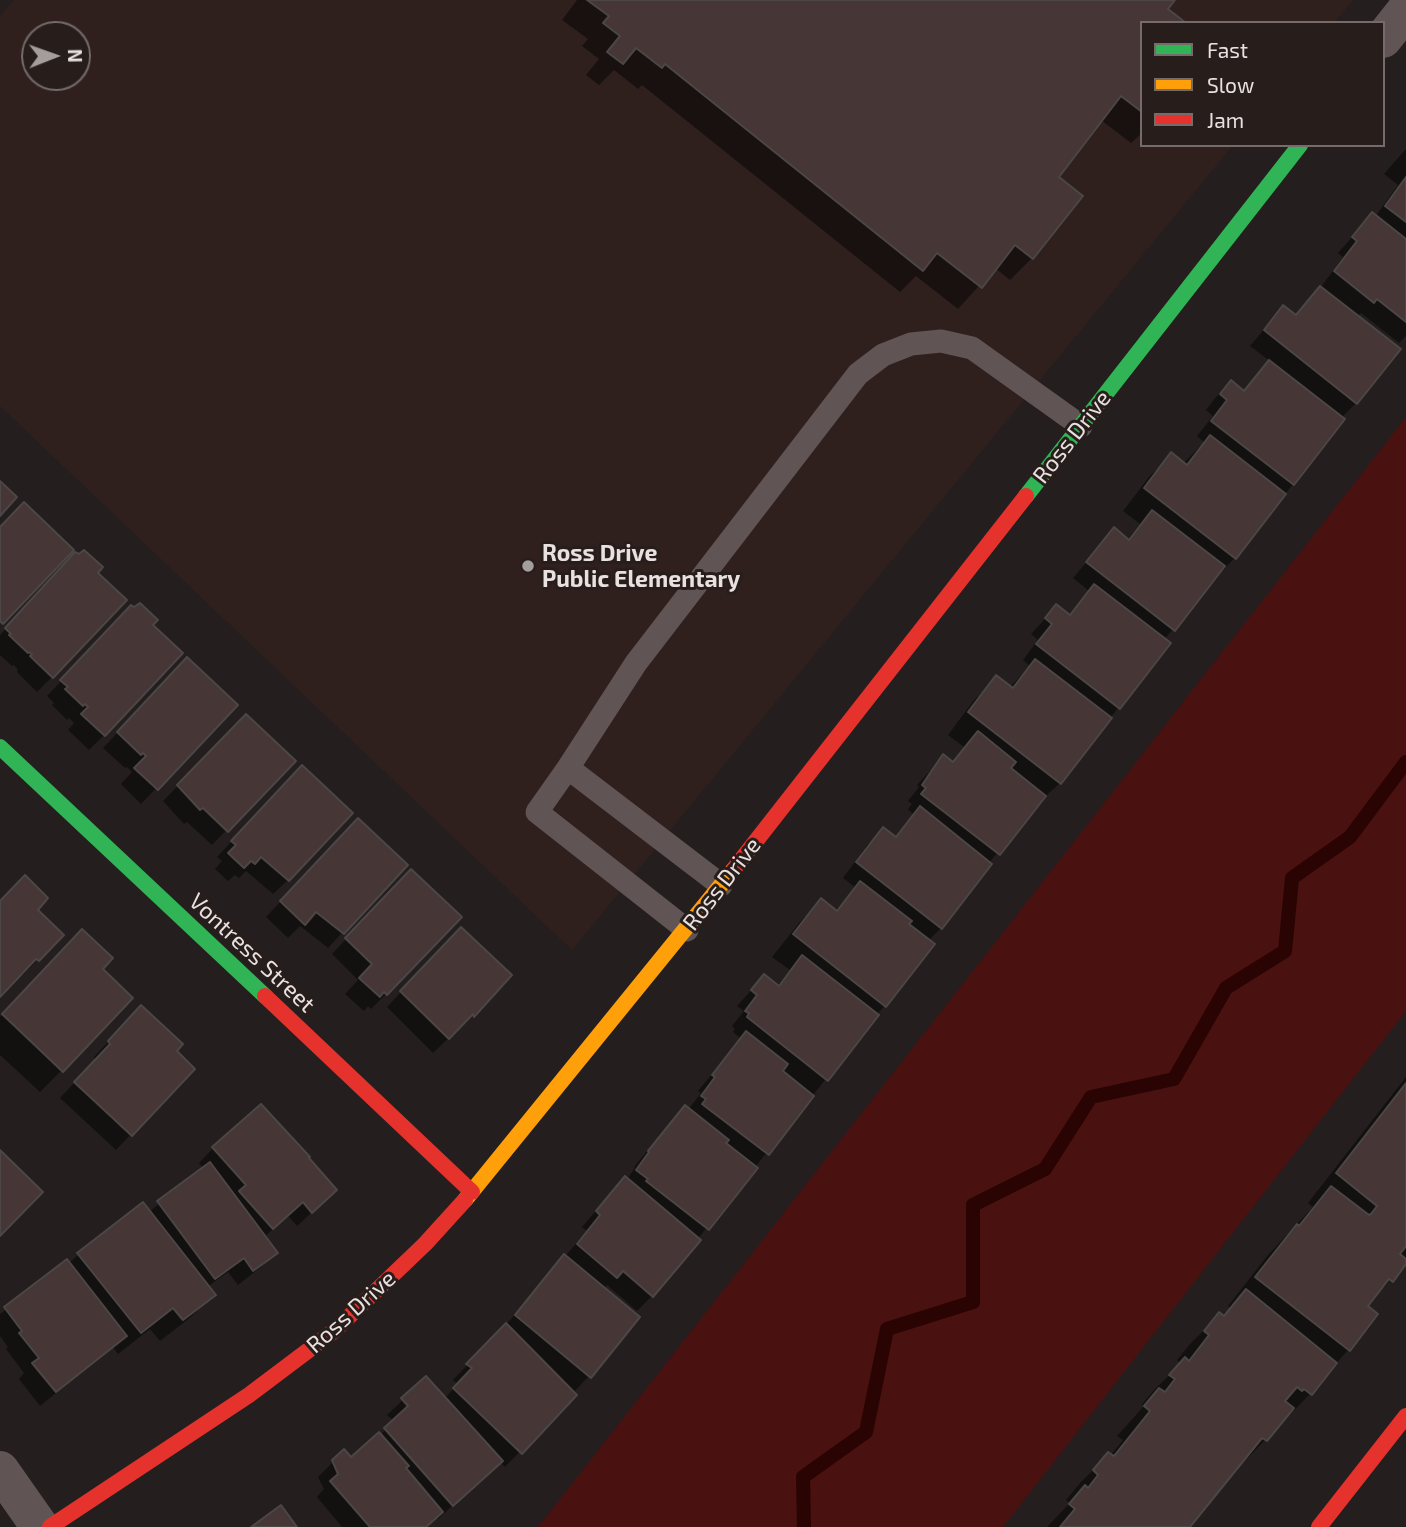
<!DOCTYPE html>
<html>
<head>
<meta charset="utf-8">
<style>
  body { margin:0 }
  #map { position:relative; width:1406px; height:1527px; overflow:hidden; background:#241f1e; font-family:"Exo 2",sans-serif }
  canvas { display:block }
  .legend { position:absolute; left:1140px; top:21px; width:245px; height:126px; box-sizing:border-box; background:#271d1b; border:2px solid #746b6a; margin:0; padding:9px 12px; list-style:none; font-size:21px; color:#e8e1e0 }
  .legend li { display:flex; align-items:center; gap:14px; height:35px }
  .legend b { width:35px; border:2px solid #746b6a }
  .north { position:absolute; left:21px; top:21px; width:70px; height:70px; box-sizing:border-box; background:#271d1b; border:2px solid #746b6a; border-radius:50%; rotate:89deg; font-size:19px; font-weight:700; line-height:28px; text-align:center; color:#e8e1e0 }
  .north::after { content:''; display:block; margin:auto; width:24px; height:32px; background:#a39d9c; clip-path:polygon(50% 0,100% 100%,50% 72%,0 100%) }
</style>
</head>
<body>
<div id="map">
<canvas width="1406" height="1527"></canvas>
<ul class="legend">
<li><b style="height:9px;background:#30b455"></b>Fast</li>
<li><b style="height:9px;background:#ff9f0a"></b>Slow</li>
<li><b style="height:9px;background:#e5322d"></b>Jam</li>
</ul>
<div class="north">N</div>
</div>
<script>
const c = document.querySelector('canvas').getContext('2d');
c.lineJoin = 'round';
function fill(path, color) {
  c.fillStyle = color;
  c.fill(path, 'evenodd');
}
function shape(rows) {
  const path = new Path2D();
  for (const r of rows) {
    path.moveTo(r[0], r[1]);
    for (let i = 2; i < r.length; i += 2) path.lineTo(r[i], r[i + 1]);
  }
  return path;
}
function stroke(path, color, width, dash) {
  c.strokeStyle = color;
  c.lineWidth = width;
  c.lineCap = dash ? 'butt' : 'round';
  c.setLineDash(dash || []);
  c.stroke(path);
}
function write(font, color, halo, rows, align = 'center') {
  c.font = font + ' "Exo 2",sans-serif';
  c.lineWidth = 6;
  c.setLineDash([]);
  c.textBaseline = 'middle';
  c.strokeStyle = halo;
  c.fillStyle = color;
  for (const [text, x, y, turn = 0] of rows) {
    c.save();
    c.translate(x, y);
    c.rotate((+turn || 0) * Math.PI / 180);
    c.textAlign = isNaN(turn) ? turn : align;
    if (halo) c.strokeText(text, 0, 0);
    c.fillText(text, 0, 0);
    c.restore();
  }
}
const built = shape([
  [14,0,1353,0,1334,23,1142,23,1142,145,1233,145,572,950,0,406,0,16],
  [35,35,77,35,77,77,35,77]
]);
const green = shape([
  [1406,417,1406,1011,1003,1527,538,1527]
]);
const shadow = shape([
  [577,0,1173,0,1142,23,1142,133,1131,143,1101,120,1056,178,1032,258,1010,280,995,268,958,309,916,276,900,292,642,85,638,89,614,70,599,85,586,75,599,59,582,46,588,39,562,20],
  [1406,149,1406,336,1399,343,1361,313,1357,317,1356,403,1341,418,1293,484,1235,558,1212,580,1164,640,1118,708,1060,783,1037,804,989,863,941,928,928,941,885,1005,652,1296,637,1311,607,1285,604,1289,589,1376,573,1393,575,1395,505,1467,500,1462,438,1519,436,1517,426,1527,342,1527,317,1497,324,1489,318,1477,333,1462,350,1459,380,1435,394,1421,387,1415,426,1378,444,1399,458,1384,453,1380,505,1326,587,1231,582,1227,610,1194,625,1179,626,1180,635,1168,634,1167,670,1123,685,1108,688,1110,701,1093,698,1091,741,1039,733,1032,735,1029,732,1026,744,1011,737,1006,764,976,777,986,790,970,772,957,799,923,821,900,835,911,856,888,843,878,868,844,883,830,894,838,914,815,908,809,912,804,908,801,919,787,917,785,943,757,951,763,964,747,948,735,974,700,997,678,1010,687,1030,666,1023,660,1038,640,1031,634,1056,607,1068,616,1089,591,1073,578,1114,530,1127,540,1140,524,1123,511,1149,477,1171,455,1183,464,1204,442,1197,436,1213,416,1206,410,1216,397,1231,382,1242,392,1270,361,1250,346,1283,307,1295,316,1321,287,1343,257,1338,253,1372,214,1375,217,1398,185,1384,174],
  [79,556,52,677,37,692,17,672,18,670,14,665,12,666,0,655,0,635,61,569],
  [117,622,151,625,104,735,89,750,68,730,74,723,69,718,67,720,52,705,54,703,47,696],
  [173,674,236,705,141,804,121,784,132,772,127,767,125,768,103,748],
  [247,716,293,761,212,845,187,822,184,824,163,801],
  [287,782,288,880,273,894,246,871,239,878,235,875,228,881,215,869,222,861,217,857],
  [343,836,405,865,328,948,300,926,288,938,266,917],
  [396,886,386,994,371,1009,368,1006,364,1011,345,994,358,980,332,954],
  [0,903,35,910,61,935,23,975,21,973,0,994],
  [446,944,509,975,473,1015,433,1053,387,1007],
  [60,954,100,969,62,1070,40,1092,0,1055,0,1017],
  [127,1022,175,1052,193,1069,116,1150,60,1098,96,1060,94,1057],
  [1406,1077,1406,1258,1391,1280,1366,1306,1375,1315,1348,1350,1310,1394,1237,1469,1188,1527,1047,1527,1070,1503,1066,1500,1080,1483,1109,1454,1110,1456,1123,1440,1117,1436,1144,1406,1142,1404,1156,1388,1181,1364,1177,1360,1191,1343,1219,1315,1221,1317,1230,1308,1228,1306,1268,1255,1313,1207,1308,1203],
  [213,1148,320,1205,297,1226,288,1216,264,1237,276,1252,261,1267,238,1285,228,1272,207,1287,213,1295,191,1317,160,1341,150,1329,118,1354,113,1347,40,1406,19,1379,24,1373,6,1349,8,1347,0,1336,0,1314,68,1264,79,1254,149,1212,203,1168,199,1163]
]);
const stream = shape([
  [804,1527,803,1477,866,1432,887,1329,973,1302,973,1205,1045,1169,1091,1097,1174,1079,1226,988,1285,951,1292,878,1350,837,1406,762]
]);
const building = shape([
  [587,0,1175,0,1168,9,1186,23,1142,23,1142,112,1121,96,1059,177,1083,196,1033,259,1015,245,982,288,937,253,923,271,665,64,662,68,636,48,623,64,607,52,620,36,603,23,609,16,587,0],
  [1406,177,1406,222,1385,206,1406,177],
  [1372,212,1406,239,1406,322,1377,299,1374,303,1334,271,1357,241,1352,237,1372,212],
  [1320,286,1401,349,1357,404,1264,330,1283,305,1296,315,1320,286],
  [1269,360,1345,419,1294,485,1211,421,1227,400,1220,394,1231,380,1244,391,1269,360],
  [1210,435,1286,494,1236,559,1144,488,1171,452,1187,465,1210,435],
  [0,481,17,497,0,516,0,481],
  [24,502,74,550,3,624,0,621,0,527,24,502],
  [1152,510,1225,566,1175,631,1086,562,1114,527,1129,540,1152,510],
  [84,550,103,567,98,573,127,600,53,678,30,656,32,654,29,652,28,653,9,635,11,634,5,628,75,552,79,554,84,550],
  [1094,584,1171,643,1120,709,1036,644,1052,624,1045,618,1056,604,1070,615,1094,584],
  [140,603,158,620,153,625,183,653,105,736,81,714,88,707,85,704,83,706,65,689,68,687,60,680,131,605,134,607,140,603],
  [187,657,238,705,158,790,134,768,146,756,143,753,141,755,117,732,187,657],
  [1035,659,1112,718,1061,784,968,712,996,675,1013,688,1035,659],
  [246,714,296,761,228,832,203,808,200,810,177,785,246,714],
  [978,731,1016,762,1011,768,1046,796,1000,855,921,794,926,788,922,785,943,754,953,762,978,731],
  [302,765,353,813,289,881,261,857,255,864,251,861,244,868,228,853,236,845,231,841,302,765],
  [920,806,992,864,942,929,856,862,883,827,896,837,920,806],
  [358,818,408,865,344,934,316,912,305,925,280,901,358,818],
  [411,869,462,917,387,995,384,992,380,997,359,978,372,964,345,938,411,869],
  [25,875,48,898,38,910,64,935,39,961,36,959,0,997,0,901,25,875],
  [860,881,912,921,909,924,935,944,886,1007,793,934,821,898,837,911,860,881],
  [461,927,512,975,474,1017,473,1014,449,1039,400,991,461,927],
  [82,929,113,958,103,969,133,998,63,1072,2,1014,82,929],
  [802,955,879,1015,828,1081,747,1017,749,1013,745,1011,757,995,751,990,764,974,779,986,802,955],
  [141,1005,183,1044,177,1051,195,1069,132,1136,74,1082,110,1044,108,1041,141,1005],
  [746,1031,788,1064,783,1071,814,1096,769,1155,702,1104,706,1099,701,1096,715,1077,712,1075,746,1031],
  [1406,1083,1406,1246,1400,1254,1406,1259,1406,1264,1393,1282,1389,1279,1368,1306,1378,1314,1350,1351,1255,1277,1297,1224,1299,1226,1331,1186,1369,1215,1371,1214,1377,1206,1336,1173,1406,1083],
  [261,1104,310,1157,309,1158,337,1190,312,1213,303,1202,273,1229,239,1191,246,1185,212,1147,261,1104],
  [685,1105,729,1140,726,1143,758,1168,709,1230,646,1181,648,1179,636,1170,649,1152,648,1151,685,1105],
  [0,1150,43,1192,0,1236,0,1150],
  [210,1162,278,1253,253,1271,244,1258,215,1279,157,1201,210,1162],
  [625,1176,701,1240,653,1297,623,1271,617,1278,577,1244,600,1215,596,1211,625,1176],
  [143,1202,216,1295,183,1320,173,1308,141,1333,77,1253,143,1202],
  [564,1254,640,1317,591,1378,515,1315,564,1254],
  [67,1259,127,1336,56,1392,32,1363,39,1358,19,1333,22,1331,4,1307,67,1259],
  [1246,1289,1337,1363,1312,1395,1304,1389,1302,1391,1297,1387,1285,1401,1294,1408,1267,1441,1262,1438,1190,1527,1060,1527,1075,1509,1069,1504,1085,1485,1088,1488,1098,1475,1093,1470,1108,1452,1114,1456,1150,1411,1144,1406,1159,1388,1165,1392,1175,1379,1169,1375,1185,1357,1189,1361,1209,1335,1204,1331,1219,1312,1224,1316,1246,1289],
  [506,1323,577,1395,522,1454,453,1388,472,1368,466,1364,506,1323],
  [426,1376,503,1461,453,1506,384,1428,408,1406,401,1398,426,1376],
  [379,1432,409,1466,406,1468,443,1512,426,1527,370,1527,330,1481,338,1474,332,1460,344,1449,351,1457,379,1432],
  [281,1505,297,1527,251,1527,281,1505]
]);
const lane = shape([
  [568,768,721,885],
  [687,930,537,812,568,768,636,663,858,374,883,355,911,344,941,341,972,348,1081,426]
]);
const street = shape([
  [1383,39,1406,10],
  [0,1470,40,1527]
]);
const fast = shape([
  [1026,496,1300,145],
  [0,747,265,996]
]);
const slow = shape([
  [465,1200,734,869]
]);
const jam = shape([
  [734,869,1026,496],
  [265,996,472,1192],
  [50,1527,249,1395,334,1331,425,1244,465,1200],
  [1319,1527,1406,1416]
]);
const markers = [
  [528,566,7,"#a39d9c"]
];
const streetNames = [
  ["Ross Drive",1072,437,-52],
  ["Ross Drive",722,884,-52],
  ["Vontress Street",252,953,43],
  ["Ross Drive",351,1312,-42]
];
const poiNames = [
  ["Ross Drive",542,553],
  ["Public Elementary",542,579]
];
fill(built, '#2f201e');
fill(green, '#491110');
fill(shadow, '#0007');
stroke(stream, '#2a0303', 14);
fill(building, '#463635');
stroke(building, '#4b4746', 2);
stroke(lane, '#605554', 23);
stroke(street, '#605554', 38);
stroke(fast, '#30b455', 16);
stroke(slow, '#ff9f0a', 16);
stroke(jam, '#e5322d', 16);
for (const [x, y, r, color] of markers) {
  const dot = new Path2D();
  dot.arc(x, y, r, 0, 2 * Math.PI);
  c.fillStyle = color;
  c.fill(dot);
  stroke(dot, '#271d1b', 2.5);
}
write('23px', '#e8e1e0', '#271d1b', streetNames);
write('bold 23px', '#e8e1e0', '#271d1b', poiNames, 'left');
</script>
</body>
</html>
